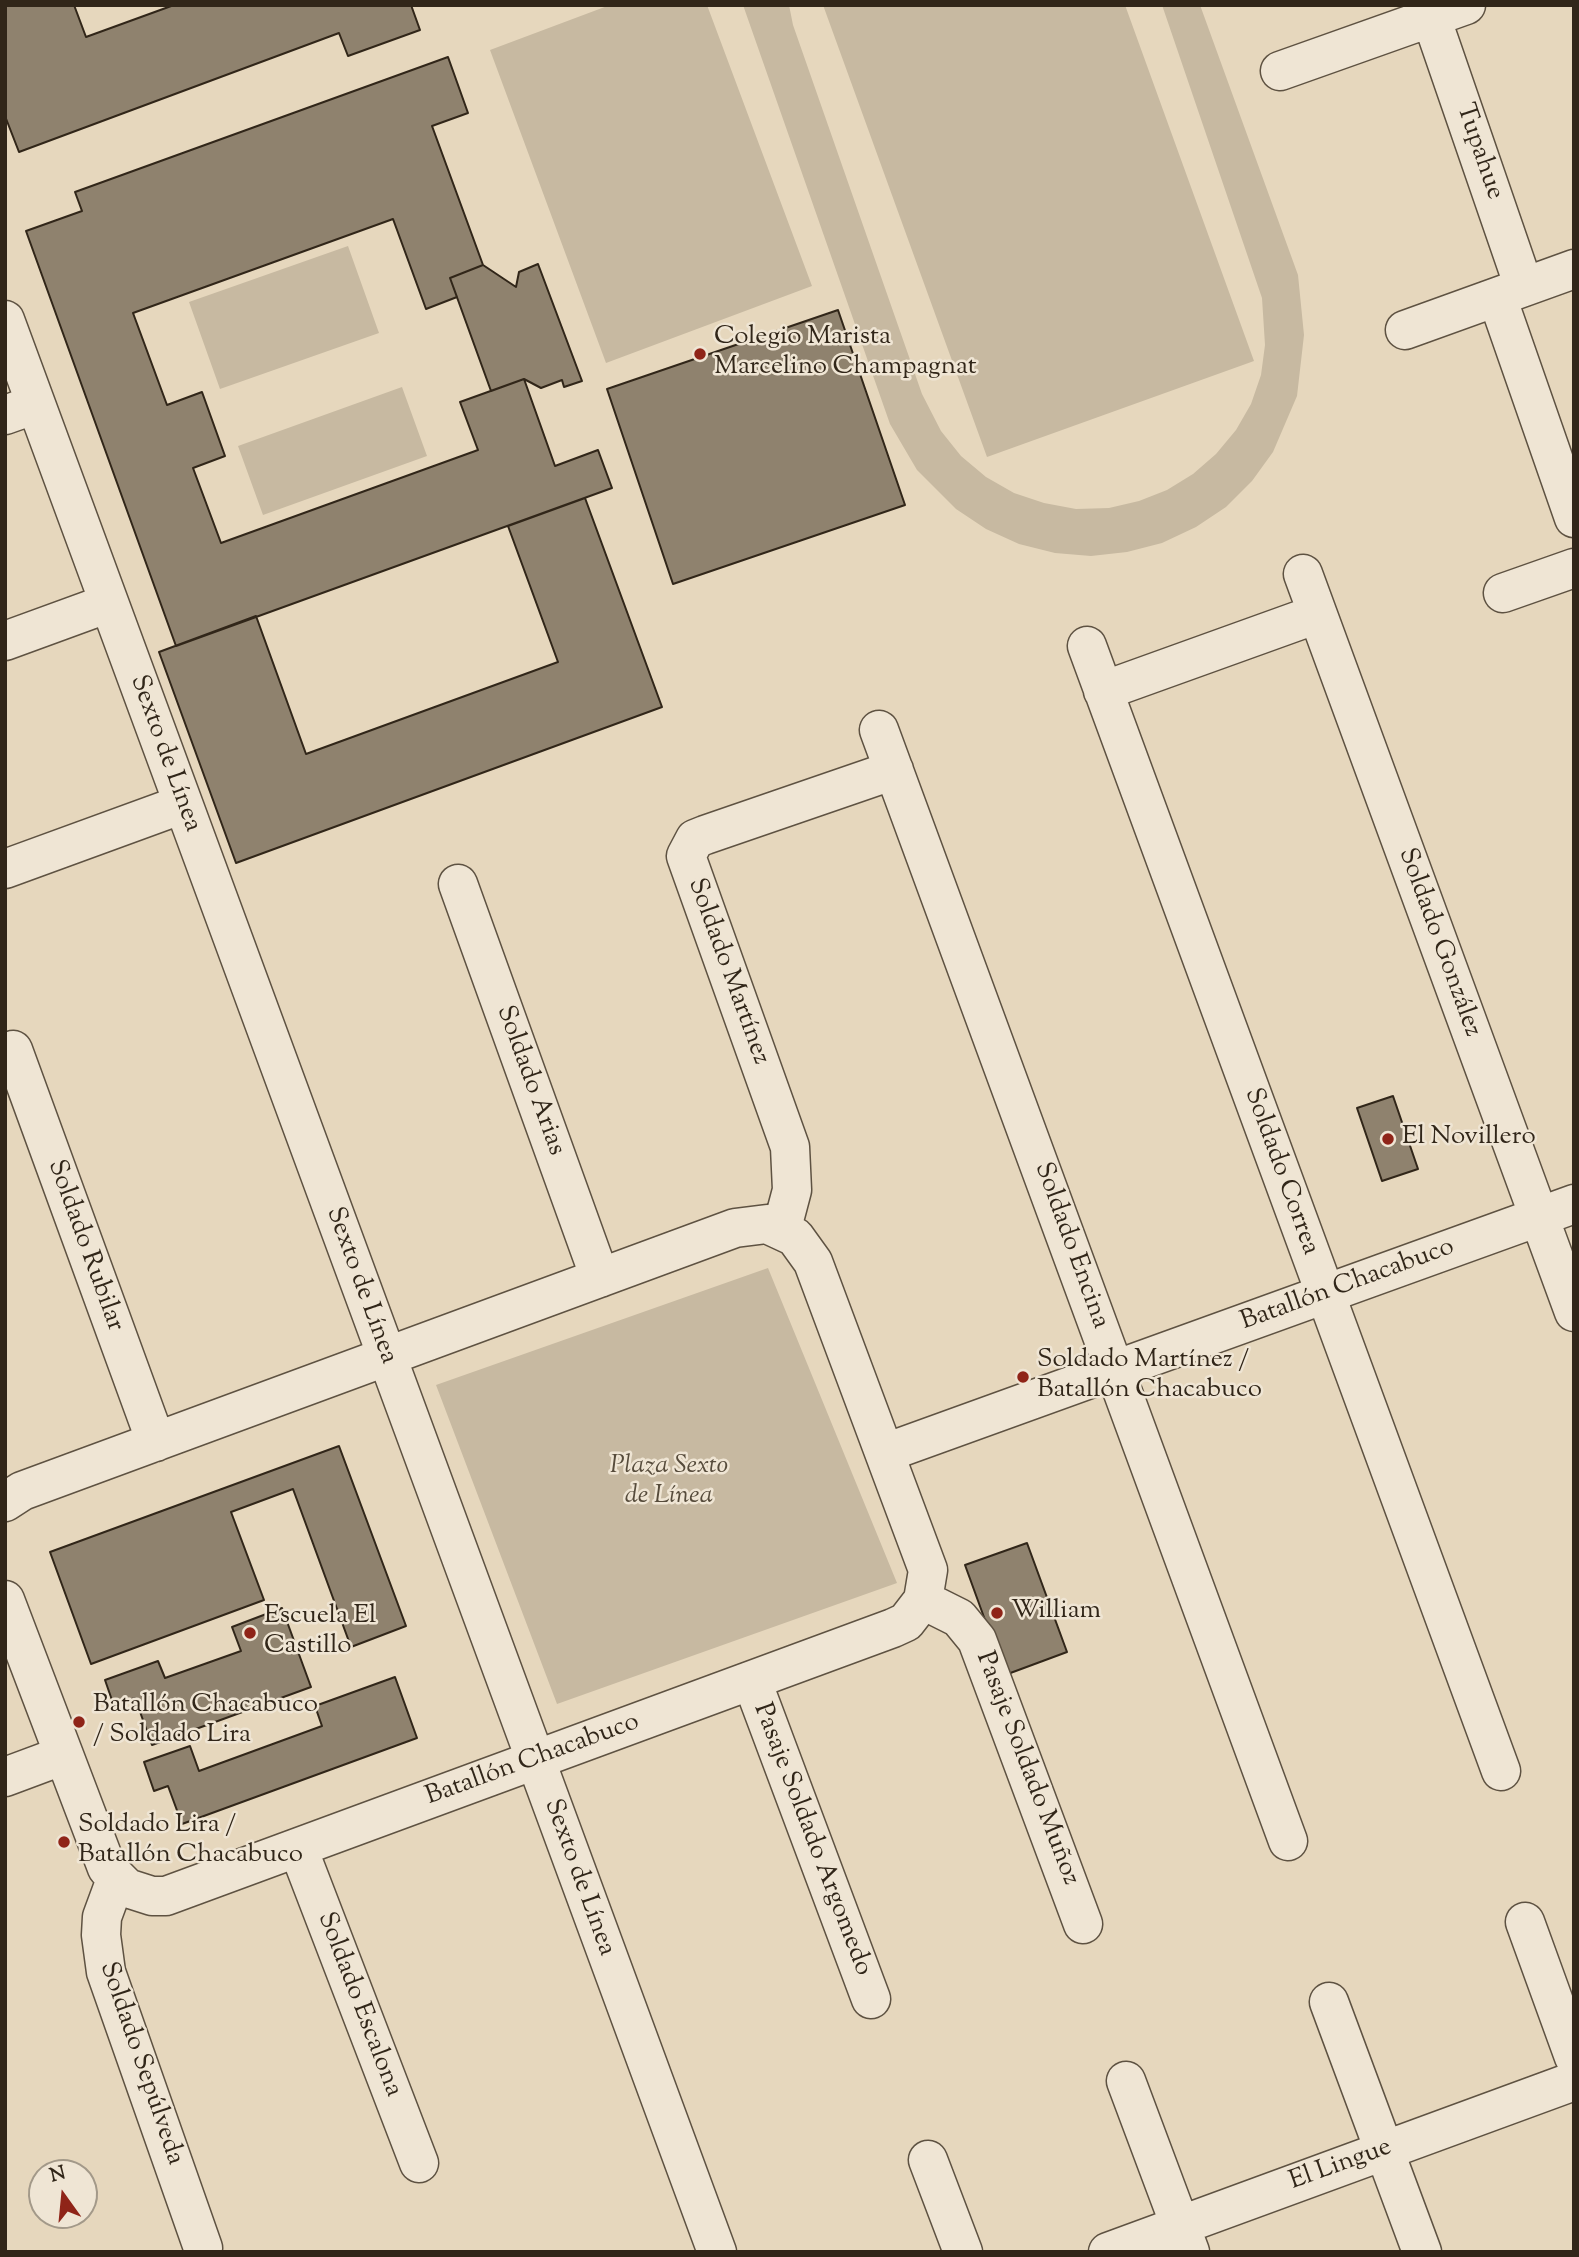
<!DOCTYPE html>
<html>
<head>
<meta charset="utf-8">
<style>
  body { margin:0 }
  #map { position:relative; width:1579px; height:2257px; overflow:hidden; background:#e6d7bd; font-family:"Sorts Mill Goudy",serif }
  canvas { display:block }
  .frame { position:absolute; inset:0; border:7px solid #312619; pointer-events:none }
  .north { position:absolute; left:28px; top:2159px; width:70px; height:70px; box-sizing:border-box; background:#efe5d4; border:2px solid #a39989; border-radius:50%; rotate:345deg; font-size:19px; font-weight:700; line-height:28px; text-align:center; color:#312619 }
  .north::after { content:''; display:block; margin:auto; width:24px; height:32px; background:#8f2418; clip-path:polygon(50% 0,100% 100%,50% 72%,0 100%) }
</style>
</head>
<body>
<div id="map">
<canvas width="1579" height="2257"></canvas>
<div class="frame"></div>
<div class="north">N</div>
</div>
<script>
const c = document.querySelector('canvas').getContext('2d');
c.lineJoin = 'round';
function fill(path, color) {
  c.fillStyle = color;
  c.fill(path, 'evenodd');
}
function shape(rows) {
  const path = new Path2D();
  for (const r of rows) {
    path.moveTo(r[0], r[1]);
    for (let i = 2; i < r.length; i += 2) path.lineTo(r[i], r[i + 1]);
  }
  return path;
}
function stroke(path, color, width, dash) {
  c.strokeStyle = color;
  c.lineWidth = width;
  c.lineCap = dash ? 'butt' : 'round';
  c.setLineDash(dash || []);
  c.stroke(path);
}
function write(font, color, halo, rows, align = 'center') {
  c.font = font + ' "Sorts Mill Goudy",serif';
  c.lineWidth = 5;
  c.setLineDash([]);
  c.textBaseline = 'middle';
  c.strokeStyle = halo;
  c.fillStyle = color;
  for (const [text, x, y, turn = 0] of rows) {
    c.save();
    c.translate(x, y);
    c.rotate((+turn || 0) * Math.PI / 180);
    c.textAlign = isNaN(turn) ? turn : align;
    if (halo) c.strokeText(text, 0, 0);
    c.fillText(text, 0, 0);
    c.restore();
  }
}
const green = shape([
  [610,5,707,5,812,286,606,363,490,50],
  [743,5,789,5,793,25,922,394,941,431,961,456,986,477,1014,493,1044,503,1076,509,1109,508,1139,501,1167,490,1193,474,1216,454,1236,430,1251,404,1261,375,1265,345,1262,298,1162,5,1200,5,1298,275,1304,335,1297,396,1273,452,1252,481,1226,507,1196,527,1162,543,1127,552,1091,556,1055,553,1019,544,986,529,956,509,917,470,890,424],
  [823,5,1125,5,1254,361,987,457],
  [348,246,379,333,220,389,189,302],
  [402,387,427,456,263,515,238,446],
  [768,1268,897,1583,557,1704,436,1385]
]);
const building = shape([
  [5,5,74,5,86,37,174,5,411,5,420,30,348,56,339,33,19,152,5,116,5,5],
  [448,57,468,113,432,126,483,265,450,278,457,297,426,309,393,219,133,313,167,405,202,392,225,456,193,468,221,543,478,450,460,402,524,379,555,466,598,450,612,488,176,646,26,231,82,211,75,192,448,57],
  [538,264,582,381,564,387,562,380,541,388,524,379,491,391,450,278,483,265,516,287,519,272,538,264],
  [838,310,905,505,673,584,607,389,838,310],
  [585,498,662,707,236,863,159,652,256,616,306,754,558,662,508,526,585,498],
  [1393,1096,1418,1169,1382,1181,1357,1108,1393,1096],
  [339,1446,406,1626,351,1647,293,1489,231,1512,264,1600,91,1664,50,1552,339,1446],
  [1027,1543,1067,1652,1005,1675,965,1565,1027,1543],
  [282,1608,311,1687,152,1745,135,1698,114,1706,105,1680,158,1661,165,1678,241,1651,232,1627,282,1608],
  [395,1677,417,1738,182,1824,168,1786,154,1791,144,1762,190,1746,199,1771,322,1726,315,1706,395,1677]
]);
const minor = shape([
  [1431,17,1524,287],
  [1280,71,1466,5],
  [1497,297,1574,518],
  [5,320,717,2252],
  [1405,330,1574,269],
  [5,415,36,404],
  [1303,574,1574,1312],
  [1503,593,1574,568],
  [5,641,109,603],
  [1087,646,1501,1771],
  [1103,691,1317,614],
  [879,730,1288,1841],
  [5,869,183,804],
  [458,884,600,1278],
  [13,1050,156,1442],
  [782,1228,792,1190,790,1147,686,856,695,839,705,835,894,770],
  [885,1453,1574,1204],
  [5,1502,22,1491,735,1228,767,1224,795,1237,813,1262,928,1570,923,1600,906,1622,893,1628,166,1896,152,1896,127,1888,107,1868,5,1600],
  [923,1600,959,1618,977,1640,1083,1924],
  [752,1681,871,1999],
  [5,1777,64,1755],
  [298,1848,419,2163],
  [116,1879,102,1917,101,1935,106,1972,203,2248],
  [1525,1922,1574,2057],
  [1329,2002,1422,2252],
  [1126,2081,1190,2252],
  [928,2160,963,2252],
  [1108,2252,1574,2081]
]);
const markers = [
  [700,354,7,"#8f2418"],
  [1388,1139,7,"#8f2418"],
  [1023,1377,7,"#8f2418"],
  [997,1613,7,"#8f2418"],
  [250,1633,7,"#8f2418"],
  [79,1722,7,"#8f2418"],
  [64,1842,7,"#8f2418"]
];
const streetNames = [
  ["Tupahue",1478,152,71],
  ["Sexto de Línea",164,754,70],
  ["Soldado González",1438,943,70],
  ["Soldado Martínez",727,972,70],
  ["Soldado Arias",529,1081,70],
  ["Soldado Correa",1280,1172,70],
  ["Soldado Rubilar",84,1246,70],
  ["Soldado Encina",1070,1246,70],
  ["Sexto de Línea",360,1286,70],
  ["Batallón Chacabuco",1348,1286,-20],
  ["Batallón Chacabuco",533,1761,-20],
  ["Pasaje Soldado Muñoz",1026,1769,69],
  ["Pasaje Soldado Argomedo",811,1840,69],
  ["Sexto de Línea",578,1878,70],
  ["Soldado Escalona",358,2005,69],
  ["Soldado Sepúlveda",140,2064,71],
  ["El Lingue",1341,2166,-20]
];
const poiNames = [
  ["Colegio Marista",714,339],
  ["Marcelino Champagnat",714,369],
  ["El Novillero",1402,1139],
  ["Soldado Martínez /",1037,1362],
  ["Batallón Chacabuco",1037,1392],
  ["William",1011,1613],
  ["Escuela El",264,1618],
  ["Castillo",264,1648],
  ["Batallón Chacabuco",93,1707],
  ["/ Soldado Lira",93,1737],
  ["Soldado Lira /",78,1827],
  ["Batallón Chacabuco",78,1857]
];
const parkNames = [
  ["Plaza Sexto",669,1468],
  ["de Línea",669,1498]
];
fill(green, '#c7b9a1');
fill(building, '#8f826e');
stroke(building, '#312619', 2);
stroke(minor, '#5e5242', 41);
stroke(minor, '#efe5d4', 38);
for (const [x, y, r, color] of markers) {
  const dot = new Path2D();
  dot.arc(x, y, r, 0, 2 * Math.PI);
  c.fillStyle = color;
  c.fill(dot);
  stroke(dot, '#efe5d4', 2.5);
}
write('26px', '#312619', '#efe5d4', streetNames);
write('26px', '#312619', '#efe5d4', poiNames, 'left');
write('italic 26px', '#564b3b', '#efe5d4', parkNames);
</script>
</body>
</html>
